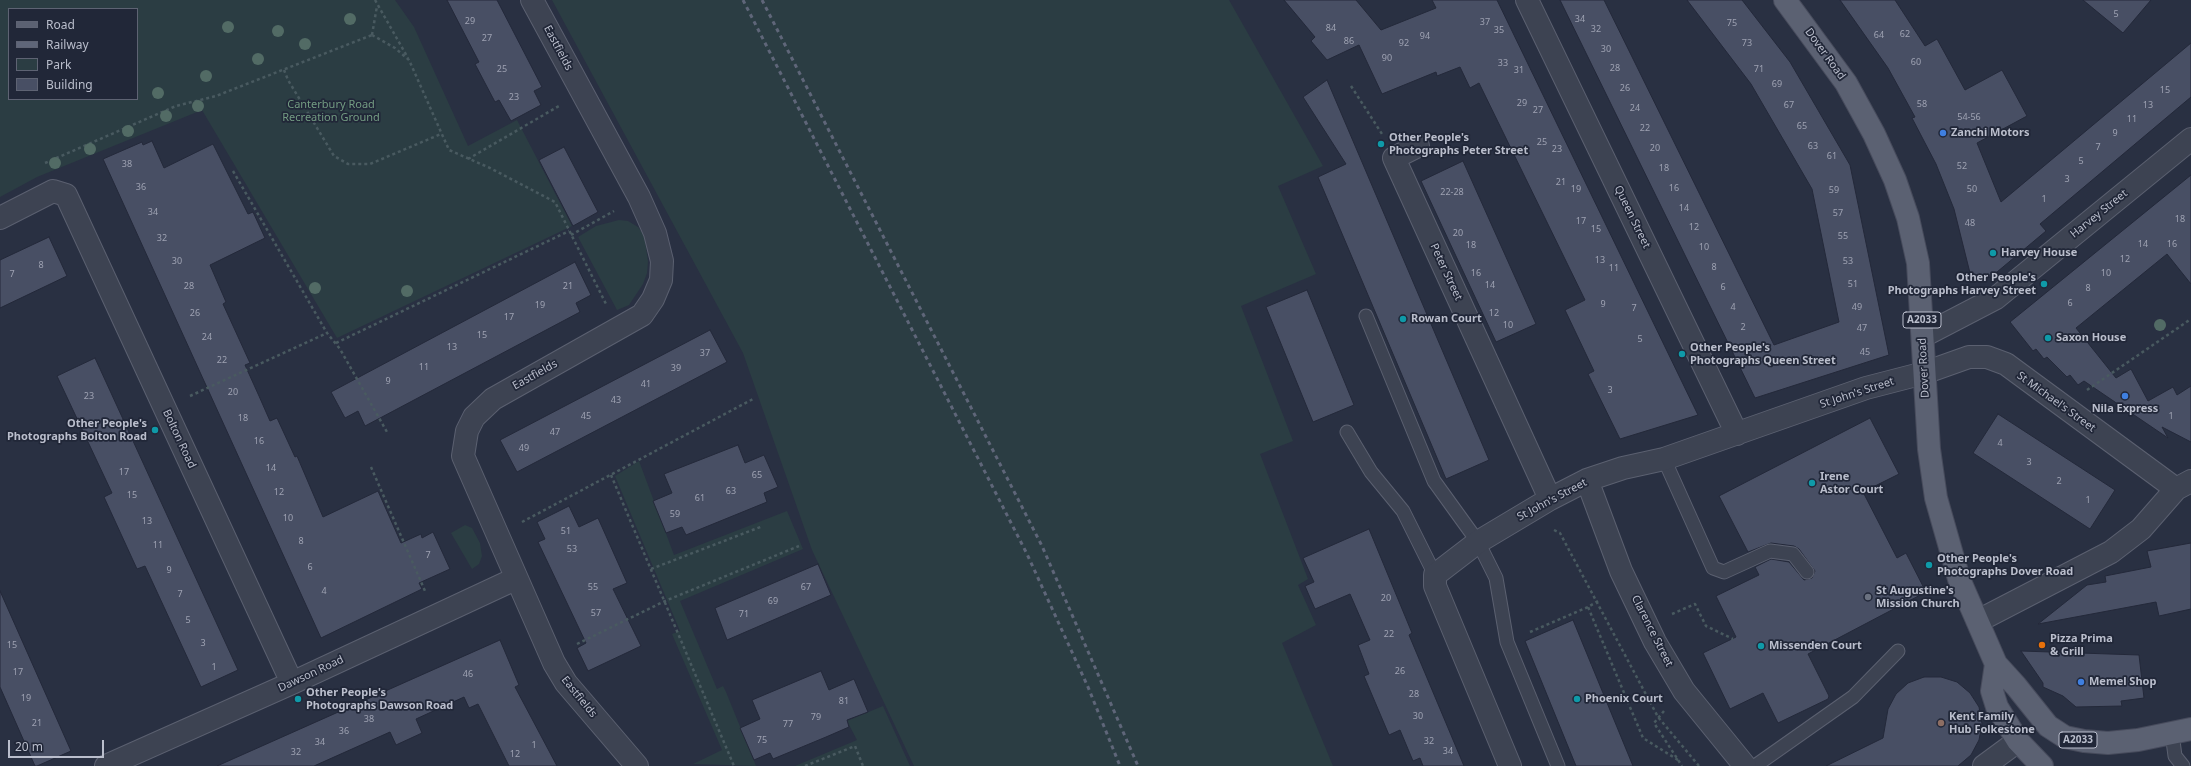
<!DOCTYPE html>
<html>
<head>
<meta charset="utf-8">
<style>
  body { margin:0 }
  #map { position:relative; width:2191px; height:766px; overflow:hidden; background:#293042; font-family:"Noto Sans",sans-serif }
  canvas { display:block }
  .legend { position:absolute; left:8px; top:8px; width:130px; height:92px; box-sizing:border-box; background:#212738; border:1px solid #5e6373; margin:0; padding:5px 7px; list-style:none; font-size:12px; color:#babecc }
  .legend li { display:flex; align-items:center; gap:8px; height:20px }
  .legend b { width:20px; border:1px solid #5e6373 }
  .scale { position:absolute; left:8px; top:740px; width:96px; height:18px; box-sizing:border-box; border:2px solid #babecc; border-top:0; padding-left:5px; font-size:12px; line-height:14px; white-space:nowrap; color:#babecc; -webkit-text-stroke:3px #212738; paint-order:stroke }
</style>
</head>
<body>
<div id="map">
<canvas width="2191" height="766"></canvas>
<ul class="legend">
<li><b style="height:5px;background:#5b6172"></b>Road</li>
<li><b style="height:5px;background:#5f6679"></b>Railway</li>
<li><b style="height:11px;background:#2b3d43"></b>Park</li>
<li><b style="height:11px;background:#484f64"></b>Building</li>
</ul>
<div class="scale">20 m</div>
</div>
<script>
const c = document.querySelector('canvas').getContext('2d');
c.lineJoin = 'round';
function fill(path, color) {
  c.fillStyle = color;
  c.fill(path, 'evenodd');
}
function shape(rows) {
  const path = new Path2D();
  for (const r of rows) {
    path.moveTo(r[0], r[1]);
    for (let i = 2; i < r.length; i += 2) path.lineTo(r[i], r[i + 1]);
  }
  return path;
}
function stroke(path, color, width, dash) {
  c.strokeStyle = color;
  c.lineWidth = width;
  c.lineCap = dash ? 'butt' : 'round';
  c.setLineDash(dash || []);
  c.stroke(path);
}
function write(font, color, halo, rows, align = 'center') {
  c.font = font + ' "Noto Sans",sans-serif';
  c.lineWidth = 3.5;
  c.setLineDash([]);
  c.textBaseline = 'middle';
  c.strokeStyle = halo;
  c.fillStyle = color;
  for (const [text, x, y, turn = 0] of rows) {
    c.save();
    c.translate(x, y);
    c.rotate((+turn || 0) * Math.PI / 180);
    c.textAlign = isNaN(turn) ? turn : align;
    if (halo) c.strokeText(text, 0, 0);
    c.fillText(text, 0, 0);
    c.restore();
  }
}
const green = shape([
  [0,0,395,0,414,27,468,146,517,120,572,226,337,338,202,110,37,177,0,197],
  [9,9,137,9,137,99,9,99],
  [552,0,1229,0,1323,166,1278,186,1316,274,1241,306,1293,441,1260,454,1308,579,1298,585,1316,625,1282,643,1333,766,914,766,812,550,743,353],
  [619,220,628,221,638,227,644,235,648,261,647,273,643,284,629,305,617,310,578,237,596,226],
  [639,461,674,555,787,511,803,549,680,601,717,689,723,686,726,692,756,766,693,764,722,750,672,634,680,631,615,476],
  [465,525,472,528,480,543,482,556,479,564,472,569,451,533],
  [883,706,910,766,795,766,857,740,847,721]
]);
const building = shape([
  [447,0,497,0,542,87,534,91,541,105,511,121,499,100,495,102,475,64,479,62,447,0],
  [1284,0,1356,0,1381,30,1436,8,1432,0,1497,0,1698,415,1620,439,1588,374,1594,371,1565,310,1585,300,1479,83,1470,88,1460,67,1437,76,1436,72,1382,94,1359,45,1327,60,1311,41,1315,37,1284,0],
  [1560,0,1604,0,1774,345,1839,322,1812,189,1751,84,1687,0,1742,0,1790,62,1850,165,1889,355,1755,398,1560,0],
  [1840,0,1895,0,1925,46,1937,39,1965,90,2002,70,2027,116,1977,143,2001,202,2191,43,2191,97,2040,224,2046,231,1991,277,1971,277,1954,209,1936,164,1912,118,1915,117,1888,68,1840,0],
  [2083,0,2151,0,2123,33,2083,0],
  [1327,80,1489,460,1446,479,1318,177,1346,164,1303,97,1327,80],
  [152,141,164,168,213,144,248,214,253,212,265,238,210,265,226,302,223,304,250,363,245,365,259,396,270,421,277,418,295,457,297,456,323,517,378,491,401,543,421,534,422,538,433,532,450,569,419,583,422,589,321,638,103,159,142,142,143,145,152,141],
  [564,147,598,212,573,226,539,160,564,147],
  [1463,161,1536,324,1496,342,1421,181,1463,161],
  [2191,175,2191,284,2167,254,2076,328,2116,378,2131,369,2148,401,2173,387,2177,395,2191,386,2191,442,2162,427,2168,438,2084,381,2078,385,2070,375,2067,377,2047,357,2044,359,2036,349,2033,351,2010,322,2191,175],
  [49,237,67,276,0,308,0,260,49,237],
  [575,262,591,295,576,303,580,312,365,426,358,411,345,418,331,392,575,262],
  [1307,290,1354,405,1313,422,1266,307,1307,290],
  [710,330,727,362,517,472,500,440,710,330],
  [95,358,238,670,201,687,145,566,137,569,104,497,112,493,57,376,95,358],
  [1998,414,2115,490,2090,529,1973,453,1998,414],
  [1870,418,1899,474,1863,492,1897,558,1906,553,1926,592,1808,654,1829,696,1828,699,1778,723,1763,693,1730,709,1703,653,1736,637,1716,596,1759,575,1755,567,1771,559,1789,562,1804,580,1812,578,1815,571,1799,549,1794,546,1771,543,1748,552,1719,496,1870,418],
  [738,445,745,463,764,455,778,487,764,493,767,502,686,535,682,527,666,533,653,501,672,493,664,474,738,445],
  [569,506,579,527,598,518,627,583,613,589,641,646,588,671,577,648,586,643,538,542,545,539,537,522,569,506],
  [1369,529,1412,633,1409,635,1464,766,1423,766,1420,758,1413,761,1400,730,1389,735,1364,676,1369,674,1358,645,1370,640,1350,594,1315,609,1305,586,1314,582,1303,558,1369,529],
  [2191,543,2191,609,2159,616,2156,602,2038,624,2087,585,2106,582,2105,576,2151,567,2147,551,2191,543],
  [818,564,831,595,727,640,715,608,818,564],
  [0,591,71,751,37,766,35,766,0,687,0,591],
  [1573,620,1633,766,1576,766,1525,641,1573,620],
  [500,640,519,685,515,687,557,766,509,766,478,704,469,708,464,697,416,719,422,733,396,745,390,732,314,766,217,766,500,640],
  [2021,651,2139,655,2144,698,2121,701,2122,706,2076,707,2063,696,2043,687,2043,683,2021,651],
  [821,671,829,690,854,679,868,712,847,720,849,727,826,737,773,759,770,753,754,760,740,728,760,719,752,700,821,671],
  [1924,677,1941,677,1957,682,1970,693,1979,707,1982,724,1979,740,1971,755,1958,766,1826,766,1883,738,1888,709,1896,694,1908,683,1924,677]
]);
const path = shape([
  [375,0,408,58],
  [372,35,395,48,409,60,449,150,490,168,555,202,606,304],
  [372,35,377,6],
  [284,70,288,80,334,156,348,164,370,164,441,134],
  [1351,86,1382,134],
  [468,159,559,106],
  [45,163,176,106,216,96,372,35],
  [233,171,327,333,340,349,387,432],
  [571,235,614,211],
  [336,343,569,231],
  [2087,390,2191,319],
  [190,396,327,333],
  [371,467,425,591],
  [611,475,734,766],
  [522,522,753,399],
  [1554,530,1560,533,1658,717,1699,766],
  [651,569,763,526],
  [1598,601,1588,607,1643,738,1678,760],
  [1672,614,1695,604,1706,626,1733,639],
  [1530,632,1588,607],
  [577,644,665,601,799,546],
  [1664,711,1654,723,1682,766],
  [805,766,855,746,863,766]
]);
const service = shape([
  [1366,316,1434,481,1478,542,1496,578,1507,642,1558,766],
  [1347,432,1371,472,1403,511,1435,575],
  [1664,459,1713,568,1724,572,1770,551,1793,554,1807,572],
  [2172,733,2175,756,2183,766],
  [1755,766,1853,697,1898,651]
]);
const minor = shape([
  [532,0,639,197,655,233,662,261,661,280,653,299,642,315,493,399,474,417,467,431,463,456,554,663,566,683,637,766],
  [1527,0,1737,434],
  [1418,146,1394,158,1550,499],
  [0,218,53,191,66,195,292,683],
  [1923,336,1996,298,2191,139],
  [1587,480,1621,571,1655,642,1684,691,1745,766],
  [1978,621,2111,552,2141,529,2176,489,2191,481],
  [106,766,292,683,515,579],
  [1510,766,1435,586,1435,575,1478,542,1550,499,1587,480,1623,468,1664,459,1866,388,1924,373,1969,357,1987,357,2006,364,2176,489],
  [1984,766,2018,741]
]);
const primary = shape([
  [1785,0,1846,83,1874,134,1895,180,1908,218,1918,263,1929,449,1936,498,1959,579,1996,664,2016,686,2048,726,2065,737,2084,741,2108,743,2138,740,2191,729],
  [1996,664,1992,691,1997,707,2018,741,2042,766]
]);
const rail = shape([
  [743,0,1027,554,1088,687,1120,766],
  [762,0,1042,546,1138,766]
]);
const trees = [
  [350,19],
  [228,27],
  [278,31],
  [305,44],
  [258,59],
  [206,76],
  [158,93],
  [198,106],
  [166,116],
  [128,131],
  [90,149],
  [55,163],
  [315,288],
  [407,291],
  [2160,325]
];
const markers = [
  [1943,133,4,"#3f7fe0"],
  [1381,144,4,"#0f9aa8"],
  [1993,253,4,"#0f9aa8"],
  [2044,284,4,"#0f9aa8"],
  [1403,319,4,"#0f9aa8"],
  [2048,338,4,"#0f9aa8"],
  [1682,354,4,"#0f9aa8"],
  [2125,396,4,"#3f7fe0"],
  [155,430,4,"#0f9aa8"],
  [1812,483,4,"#0f9aa8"],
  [1929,565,4,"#0f9aa8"],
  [1868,597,4,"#6b7280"],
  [2042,645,4,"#e8710a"],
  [1761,646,4,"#0f9aa8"],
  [2081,682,4,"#3f7fe0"],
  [298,699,4,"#0f9aa8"],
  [1577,699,4,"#0f9aa8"],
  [1941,723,4,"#8d6e63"]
];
const numberNames = [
  ["5",2116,14],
  ["34",1580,19],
  ["29",470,21],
  ["37",1485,22],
  ["75",1732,23],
  ["84",1331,28],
  ["32",1596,29],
  ["35",1499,30],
  ["62",1905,34],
  ["64",1879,35],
  ["94",1425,36],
  ["27",487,38],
  ["86",1349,41],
  ["92",1404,43],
  ["73",1747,43],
  ["30",1606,49],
  ["90",1387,58],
  ["60",1916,62],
  ["33",1503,63],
  ["28",1615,68],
  ["25",502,69],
  ["71",1759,69],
  ["31",1519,70],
  ["69",1777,84],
  ["26",1625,88],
  ["15",2165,90],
  ["23",514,97],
  ["29",1522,103],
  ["58",1922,104],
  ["67",1789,105],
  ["13",2148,105],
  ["24",1635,108],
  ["27",1538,110],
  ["54-56",1969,117],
  ["11",2132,119],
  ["65",1802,126],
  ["22",1645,128],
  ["9",2115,133],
  ["25",1542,142],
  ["63",1813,146],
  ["7",2098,147],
  ["20",1655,148],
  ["23",1557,149],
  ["61",1832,156],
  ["5",2081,161],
  ["38",127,164],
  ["52",1962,166],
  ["18",1664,168],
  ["3",2067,179],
  ["21",1561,182],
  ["36",141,187],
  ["16",1674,188],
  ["19",1576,189],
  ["50",1972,189],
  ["59",1834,190],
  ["22-28",1452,192],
  ["1",2044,199],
  ["14",1684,208],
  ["34",153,212],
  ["57",1838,213],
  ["18",2180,219],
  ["17",1581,221],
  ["48",1970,223],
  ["12",1694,227],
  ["15",1596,229],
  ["20",1458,233],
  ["55",1843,236],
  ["32",162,238],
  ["14",2143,244],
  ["16",2172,244],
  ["18",1471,245],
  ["10",1704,247],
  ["12",2125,259],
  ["13",1600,260],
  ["30",177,261],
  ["53",1848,261],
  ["8",41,265],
  ["8",1714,267],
  ["11",1614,268],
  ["16",1476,273],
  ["10",2106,273],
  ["7",12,274],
  ["51",1853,284],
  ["14",1490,285],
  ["28",189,286],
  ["21",568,286],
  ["6",1723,287],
  ["8",2088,288],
  ["6",2070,303],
  ["9",1603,304],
  ["19",540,305],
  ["4",1733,307],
  ["49",1857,307],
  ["7",1634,308],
  ["26",195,313],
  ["12",1494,313],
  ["17",509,317],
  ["10",1508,325],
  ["2",1743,327],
  ["47",1862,328],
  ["15",482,335],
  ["24",207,337],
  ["5",1640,339],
  ["13",452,347],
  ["45",1865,352],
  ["37",705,353],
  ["22",222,360],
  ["11",424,367],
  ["39",676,368],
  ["9",388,381],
  ["41",646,384],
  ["3",1610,390],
  ["20",233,392],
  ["23",89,396],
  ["43",616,400],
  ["45",586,416],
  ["1",2171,416],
  ["18",243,418],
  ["47",555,432],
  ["16",259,441],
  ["4",2000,443],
  ["49",524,448],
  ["3",2029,462],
  ["14",271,468],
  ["17",124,472],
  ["65",757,475],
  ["2",2059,481],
  ["63",731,491],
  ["12",279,492],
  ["15",132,495],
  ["61",700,498],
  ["1",2088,500],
  ["59",675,514],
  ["10",288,518],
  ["13",147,521],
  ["51",566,531],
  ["8",301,541],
  ["11",158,545],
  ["53",572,549],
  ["7",428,555],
  ["6",310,567],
  ["9",169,570],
  ["55",593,587],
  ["67",806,587],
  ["4",324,591],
  ["7",180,594],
  ["20",1386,598],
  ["69",773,601],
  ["57",596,613],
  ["71",744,614],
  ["5",188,620],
  ["22",1389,634],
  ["3",203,643],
  ["15",12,645],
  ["1",214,667],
  ["26",1400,671],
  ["17",18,672],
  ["46",468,674],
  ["28",1414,694],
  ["19",26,698],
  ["81",844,701],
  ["30",1418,716],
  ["79",816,717],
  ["38",369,719],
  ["21",37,723],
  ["77",788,724],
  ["36",344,731],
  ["75",762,740],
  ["32",1429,741],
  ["34",320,742],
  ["1",534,745],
  ["34",1448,751],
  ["32",296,752],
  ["12",515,754]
];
const shields = [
  [1922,320,38],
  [2078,740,38]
];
const shieldNames = [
  ["A2033",1922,320],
  ["A2033",2078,740]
];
const streetNames = [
  ["Eastfields",558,48,62],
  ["Dover Road",1825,54,54],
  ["Harvey Street",2099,214,-39],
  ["Queen Street",1632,217,64],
  ["Peter Street",1446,272,65],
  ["Dover Road",1924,368,-93],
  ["Eastfields",535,375,-29],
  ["St John's Street",1857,393,-18],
  ["St Michael's Street",2056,402,36],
  ["Bolton Road",179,439,65],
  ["St John's Street",1552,500,-28],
  ["Clarence Street",1652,631,63],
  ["Dawson Road",311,674,-25],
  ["Eastfields",579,697,51]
];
const parkNames = [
  ["Canterbury Road",331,105],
  ["Recreation Ground",331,118]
];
const poiNames = [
  ["Zanchi Motors",1951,133],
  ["Other People's",1389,138],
  ["Photographs Peter Street",1389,151],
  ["Harvey House",2001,253],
  ["Other People's",2036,278,"right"],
  ["Photographs Harvey Street",2036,291,"right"],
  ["Rowan Court",1411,319],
  ["Saxon House",2056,338],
  ["Other People's",1690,348],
  ["Photographs Queen Street",1690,361],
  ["Nila Express",2125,409,"center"],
  ["Other People's",147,424,"right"],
  ["Photographs Bolton Road",147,437,"right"],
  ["Irene",1820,477],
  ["Astor Court",1820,490],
  ["Other People's",1937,559],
  ["Photographs Dover Road",1937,572],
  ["St Augustine's",1876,591],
  ["Mission Church",1876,604],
  ["Pizza Prima",2050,639],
  ["& Grill",2050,652],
  ["Missenden Court",1769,646],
  ["Memel Shop",2089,682],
  ["Other People's",306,693],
  ["Photographs Dawson Road",306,706],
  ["Phoenix Court",1585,699],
  ["Kent Family",1949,717],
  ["Hub Folkestone",1949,730]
];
fill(green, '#2b3d43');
fill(building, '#484f64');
stroke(building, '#24293a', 1);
stroke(service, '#5b6070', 15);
stroke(minor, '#5b6070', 24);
stroke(primary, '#474b5c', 24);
stroke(path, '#495a60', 2.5, [3, 3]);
stroke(service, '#3d4352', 13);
stroke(minor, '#3d4352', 22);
stroke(primary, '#5b6172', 22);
stroke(rail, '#5f6679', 3, [4, 4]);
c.fillStyle = '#526b65';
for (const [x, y] of trees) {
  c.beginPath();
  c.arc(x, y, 6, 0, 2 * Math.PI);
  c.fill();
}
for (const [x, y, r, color] of markers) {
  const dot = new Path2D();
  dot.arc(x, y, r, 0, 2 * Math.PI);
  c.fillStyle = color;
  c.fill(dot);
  stroke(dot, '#212738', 1.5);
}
write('9px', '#9ea2b2', null, numberNames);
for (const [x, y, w] of shields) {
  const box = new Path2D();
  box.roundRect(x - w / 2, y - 8, w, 16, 3);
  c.fillStyle = '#212738';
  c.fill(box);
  stroke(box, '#babecc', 1);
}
write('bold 10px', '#babecc', null, shieldNames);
write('11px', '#babecc', '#212738', streetNames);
write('11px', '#739c82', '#212738', parkNames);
write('bold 11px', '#babecc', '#212738', poiNames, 'left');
</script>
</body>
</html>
